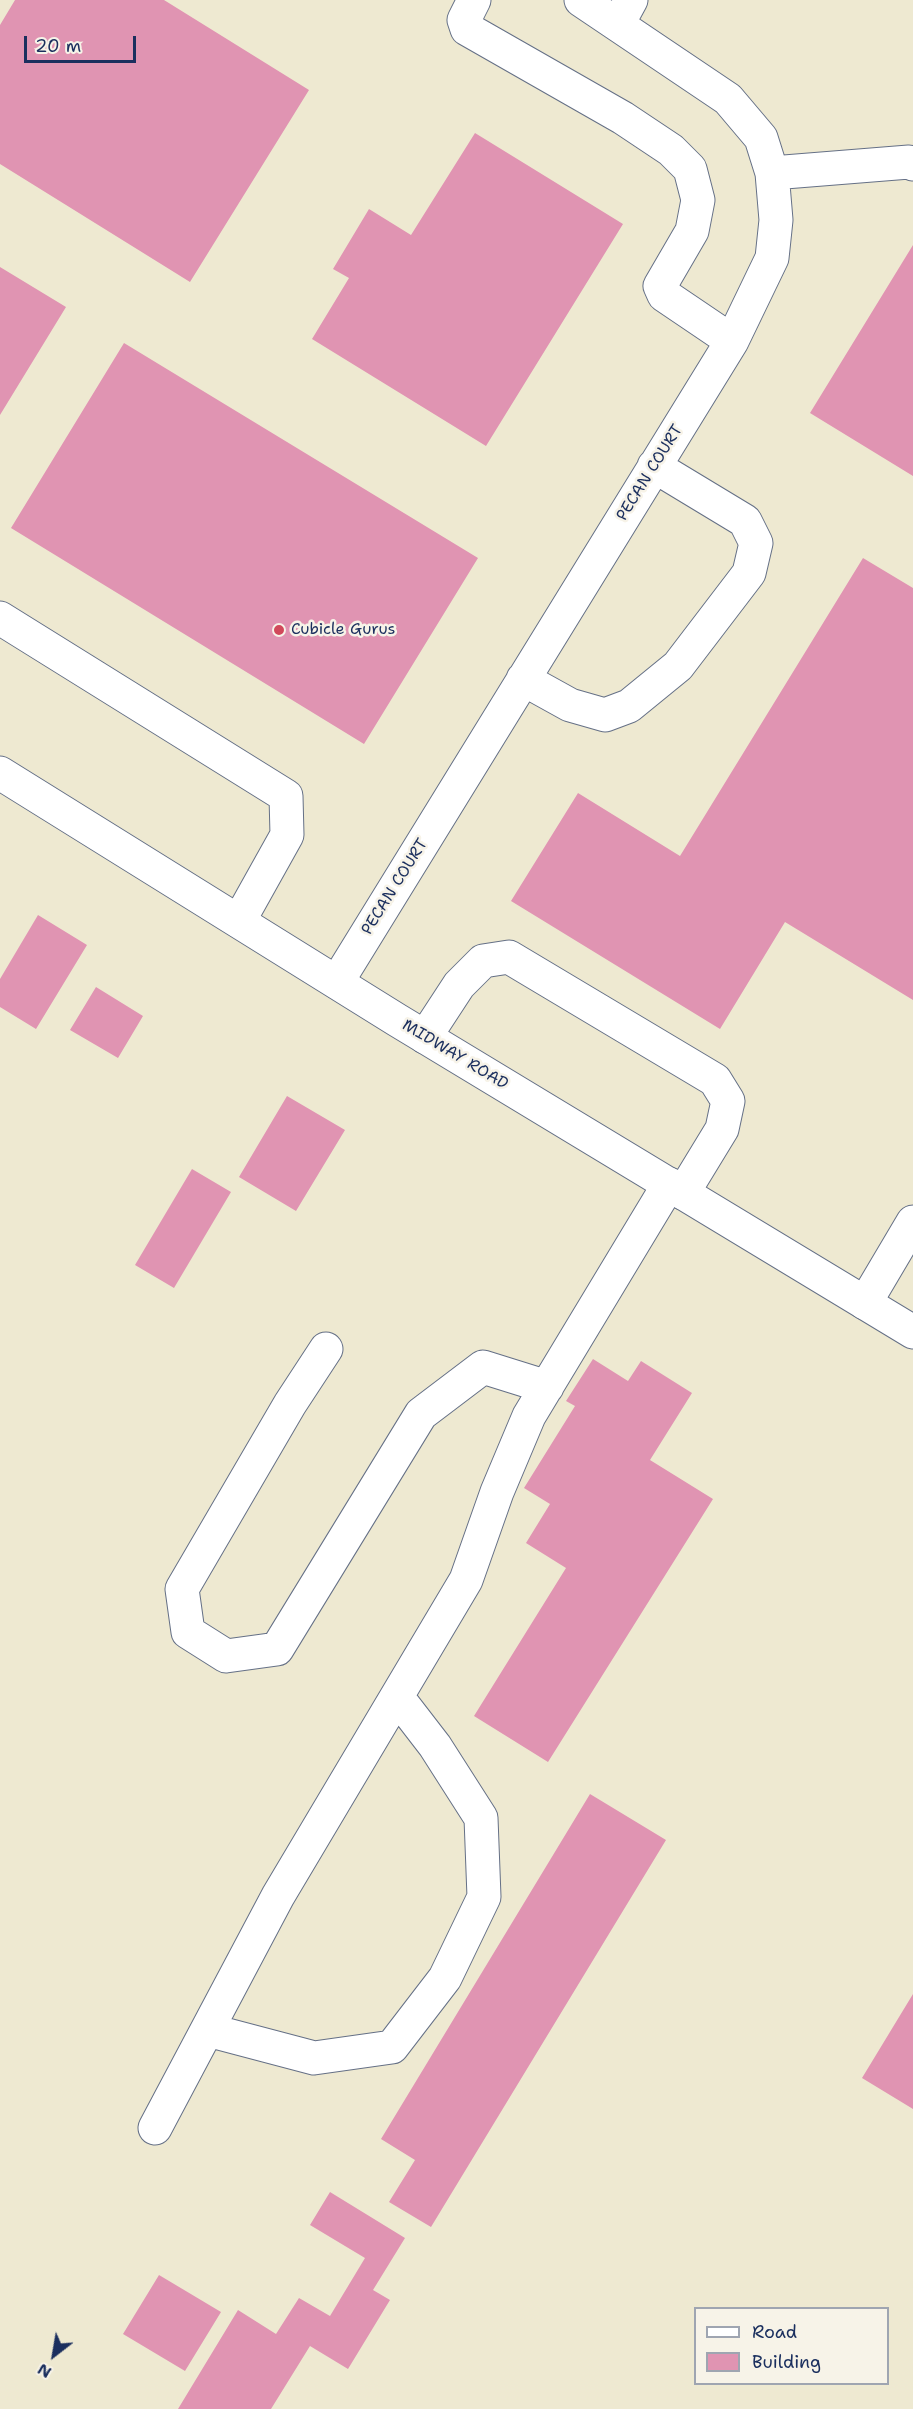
<!DOCTYPE html>
<html>
<head>
<meta charset="utf-8">
<style>
  body { margin:0 }
  #map { position:relative; width:913px; height:2409px; overflow:hidden; background:#eee9d1; font-family:"Shantell Sans",sans-serif }
  canvas { display:block }
  .legend { position:absolute; left:694px; top:2307px; width:195px; height:78px; box-sizing:border-box; background:#f7f3e8; border:2px solid #9fa5b1; margin:0; padding:8px 10px; list-style:none; font-size:18px; color:#1b2f5e }
  .legend li { display:flex; align-items:center; gap:12px; height:30px }
  .legend b { width:30px; border:2px solid #9fa5b1 }
  .north { position:absolute; left:24px; top:2325px; width:60px; height:60px; -webkit-text-stroke:4px #f7f3e8; paint-order:stroke; rotate:211deg; font-size:16px; font-weight:700; line-height:24px; text-align:center; color:#1b2f5e }
  .north::after { content:''; display:block; margin:auto; width:21px; height:27px; background:#1b2f5e; clip-path:polygon(50% 0,100% 100%,50% 72%,0 100%) }
  .scale { position:absolute; left:24px; top:36px; width:112px; height:27px; box-sizing:border-box; border:3px solid #1b2f5e; border-top:0; padding-left:8px; font-size:18px; line-height:21px; white-space:nowrap; color:#1b2f5e; -webkit-text-stroke:4px #f7f3e8; paint-order:stroke }
</style>
</head>
<body>
<div id="map">
<canvas width="913" height="2409"></canvas>
<ul class="legend">
<li><b style="height:8px;background:#fff"></b>Road</li>
<li><b style="height:16px;background:#e094b2"></b>Building</li>
</ul>
<div class="north">N</div>
<div class="scale">20 m</div>
</div>
<script>
const c = document.querySelector('canvas').getContext('2d');
c.lineJoin = 'round';
function fill(path, color) {
  c.fillStyle = color;
  c.fill(path, 'evenodd');
}
function shape(rows) {
  const path = new Path2D();
  for (const r of rows) {
    path.moveTo(r[0], r[1]);
    for (let i = 2; i < r.length; i += 2) path.lineTo(r[i], r[i + 1]);
  }
  return path;
}
function stroke(path, color, width, dash) {
  c.strokeStyle = color;
  c.lineWidth = width;
  c.lineCap = dash ? 'butt' : 'round';
  c.setLineDash(dash || []);
  c.stroke(path);
}
function write(font, color, halo, rows, align = 'center') {
  c.font = font + ' "Shantell Sans",sans-serif';
  c.lineWidth = 5;
  c.setLineDash([]);
  c.textBaseline = 'middle';
  c.strokeStyle = halo;
  c.fillStyle = color;
  for (const [text, x, y, turn = 0] of rows) {
    c.save();
    c.translate(x, y);
    c.rotate((+turn || 0) * Math.PI / 180);
    c.textAlign = isNaN(turn) ? turn : align;
    if (halo) c.strokeText(text, 0, 0);
    c.fillText(text, 0, 0);
    c.restore();
  }
}
const building = shape([
  [15,0,164,0,309,90,190,282,0,164,0,25],
  [475,133,623,224,486,446,312,339,349,278,333,269,369,209,411,235],
  [913,245,913,476,810,413],
  [0,267,66,307,0,415],
  [124,343,478,558,364,744,11,528],
  [863,558,913,588,913,1000,785,922,720,1029,511,901,578,793,680,856],
  [38,915,87,945,36,1029,0,1007,0,979],
  [96,987,143,1016,118,1058,70,1030],
  [287,1096,345,1130,296,1211,239,1177],
  [192,1169,231,1192,174,1288,135,1265],
  [593,1359,628,1381,641,1361,692,1393,650,1460,713,1499,548,1762,474,1716,566,1568,526,1543,550,1504,524,1488,575,1406,566,1401],
  [590,1794,666,1840,431,2227,389,2202,415,2160,381,2139],
  [913,1994,913,2109,862,2078],
  [330,2192,405,2238,373,2290,390,2300,348,2369,310,2346,271,2409,178,2409,238,2310,276,2334,299,2298,330,2316,365,2258,310,2225],
  [159,2275,221,2312,185,2371,123,2334]
]);
const minor = shape([
  [474,0,464,20,467,29,623,118,671,150,690,169,698,200,692,231,660,286,664,295,732,341],
  [618,24,631,0],
  [772,173,909,162,913,164],
  [0,618,286,796,287,835,239,921],
  [523,679,570,705,605,715,629,706,678,666,749,573,756,543,745,521,654,466],
  [337,982,732,341,772,258,776,220,772,173,761,138,728,99,581,0],
  [425,1037,459,985,483,961,509,957,715,1080,728,1101,722,1129,683,1193],
  [865,1303,913,1222],
  [326,1349,290,1404,182,1589,188,1632,226,1656,277,1649,421,1414,483,1367,547,1387],
  [208,2030,314,2058,392,2047,445,1978,484,1897,481,1818,435,1746,398,1698],
  [155,2128,278,1896,466,1580,497,1492,529,1416,669,1184]
]);
const major = shape([
  [0,773,397,1020,913,1332]
]);
const markers = [
  [279,630,6,"#d1495b"]
];
const streetNames = [
  ["PECAN COURT",650,473,-58],
  ["PECAN COURT",395,887,-58],
  ["MIDWAY ROAD",455,1055,31]
];
const poiNames = [
  ["Cubicle Gurus",291,630]
];
fill(building, '#e094b2');
stroke(minor, '#657086', 35);
stroke(major, '#657086', 35);
stroke(minor, '#fff', 33);
stroke(major, '#fff', 33);
for (const [x, y, r, color] of markers) {
  const dot = new Path2D();
  dot.arc(x, y, r, 0, 2 * Math.PI);
  c.fillStyle = color;
  c.fill(dot);
  stroke(dot, '#f7f3e8', 2);
}
write('16px', '#1b2f5e', '#f7f3e8', streetNames);
write('16px', '#1b2f5e', '#f7f3e8', poiNames, 'left');
</script>
</body>
</html>
